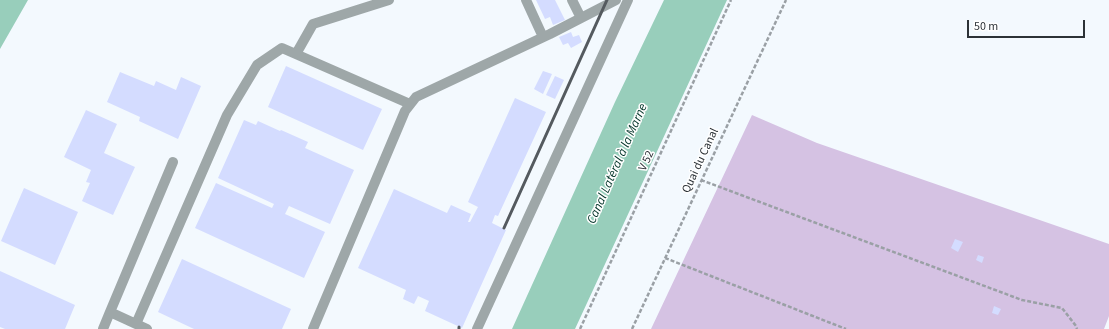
<!DOCTYPE html>
<html>
<head>
<meta charset="utf-8">
<style>
  body { margin:0 }
  #map { position:relative; width:1109px; height:329px; overflow:hidden; background:#f3f9fe; font-family:"Source Sans 3",sans-serif }
  canvas { display:block }
  .scale { position:absolute; left:967px; top:20px; width:118px; height:18px; box-sizing:border-box; border:2px solid #2c3237; border-top:0; padding-left:5px; font-size:12px; line-height:14px; white-space:nowrap; color:#2c3237; -webkit-text-stroke:3px #fff; paint-order:stroke }
</style>
</head>
<body>
<div id="map">
<canvas width="1109" height="329"></canvas>
<div class="scale">50 m</div>
</div>
<script>
const c = document.querySelector('canvas').getContext('2d');
c.lineJoin = 'round';
function fill(path, color) {
  c.fillStyle = color;
  c.fill(path, 'evenodd');
}
function shape(rows) {
  const path = new Path2D();
  for (const r of rows) {
    path.moveTo(r[0], r[1]);
    for (let i = 2; i < r.length; i += 2) path.lineTo(r[i], r[i + 1]);
  }
  return path;
}
function stroke(path, color, width, dash) {
  c.strokeStyle = color;
  c.lineWidth = width;
  c.lineCap = dash ? 'butt' : 'round';
  c.setLineDash(dash || []);
  c.stroke(path);
}
function write(font, color, halo, rows, align = 'center') {
  c.font = font + ' "Source Sans 3",sans-serif';
  c.lineWidth = 3;
  c.setLineDash([]);
  c.textBaseline = 'middle';
  c.strokeStyle = halo;
  c.fillStyle = color;
  for (const [text, x, y, turn = 0] of rows) {
    c.save();
    c.translate(x, y);
    c.rotate((+turn || 0) * Math.PI / 180);
    c.textAlign = isNaN(turn) ? turn : align;
    if (halo) c.strokeText(text, 0, 0);
    c.fillText(text, 0, 0);
    c.restore();
  }
}
const green = shape([
  [752,115,817,143,1109,244,1109,316,1104,329,651,329]
]);
const water = shape([
  [0,0,28,0,0,49],
  [664,0,727,0,575,329,512,329,615,102]
]);
const building = shape([
  [536,0,555,0,565,20,553,25,550,17,545,19],
  [571,32,573,37,579,35,582,42,571,48,568,43,563,45,559,37],
  [286,66,382,109,363,150,268,107],
  [543,71,552,74,543,94,534,89],
  [120,72,154,86,156,81,176,90,181,77,201,86,178,139,139,121,140,117,107,102],
  [555,76,564,80,555,99,546,95],
  [515,98,546,112,498,216,495,215,492,223,506,230,462,328,425,311,429,301,418,296,414,304,403,299,406,290,358,268,394,189,447,213,451,205,471,214,468,222,470,222,478,207,468,202],
  [86,110,117,124,104,153,135,167,113,215,82,201,90,183,86,182,91,170,64,157],
  [244,120,256,125,258,121,280,131,281,130,308,142,305,148,354,170,330,224,289,206,285,214,325,232,304,278,195,228,216,183,272,208,274,204,218,178],
  [24,188,78,212,55,265,1,241],
  [955,239,963,242,958,252,951,248],
  [978,255,984,257,982,263,976,260],
  [182,259,291,309,282,329,194,329,158,312],
  [0,271,75,305,65,329,5,329,0,327],
  [994,306,1001,309,998,315,992,313]
]);
const path = shape([
  [701,180,1022,300,1062,308,1076,326,1077,329],
  [665,258,846,329],
  [580,329,731,0],
  [632,329,786,0]
]);
const minor = shape([
  [526,0,543,37],
  [572,0,581,18],
  [296,54,313,24,389,0],
  [110,312,173,162],
  [136,324,227,115,257,65,282,48,410,104],
  [103,329,110,312,147,329],
  [313,329,405,111,416,97,550,34,616,0],
  [477,329,628,0]
]);
const rail = shape([
  [504,228,607,0],
  [459,329,459,327]
]);
const streetNames = [
  ["V 52",647,161,-65],
  ["Quai du Canal",701,161,-65]
];
const waterNames = [
  ["Canal Latéral à la Marne",618,164,-66]
];
fill(green, '#d5c2e3');
fill(water, '#98cebb');
fill(building, '#d4dcff');
stroke(path, '#9aa0a5', 2.5, [4, 2]);
stroke(minor, '#9ea7a8', 10);
stroke(rail, '#545a5f', 3);
write('12px', '#2c3237', '#fff', streetNames);
write('italic 13px', '#023428', '#fff', waterNames);
</script>
</body>
</html>
